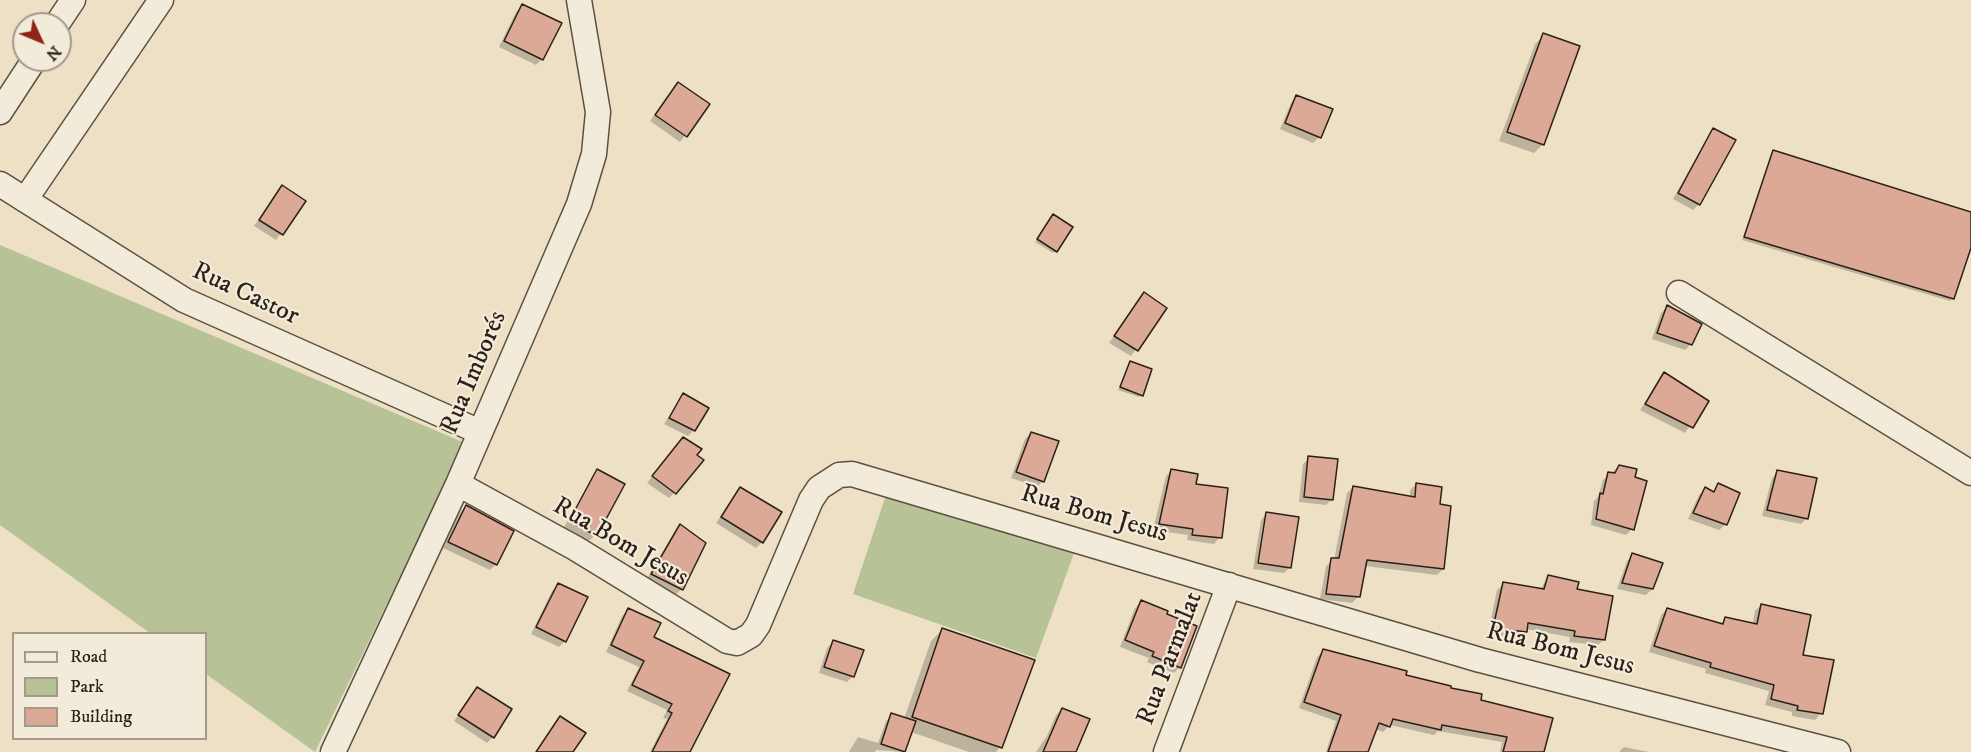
<!DOCTYPE html>
<html>
<head>
<meta charset="utf-8">
<style>
  body { margin:0 }
  #map { position:relative; width:1971px; height:752px; overflow:hidden; background:#ede0c5; font-family:"IM FELL DW Pica",serif }
  canvas { display:block }
  .legend { position:absolute; left:12px; top:632px; width:195px; height:108px; box-sizing:border-box; background:#f3ebd9; border:2px solid #a39a8c; margin:0; padding:8px 10px; list-style:none; font-size:18px; color:#2c2019 }
  .legend li { display:flex; align-items:center; gap:12px; height:30px }
  .legend b { width:30px; border:2px solid #a39a8c }
  .north { position:absolute; left:12px; top:12px; width:60px; height:60px; box-sizing:border-box; background:#f3ebd9; border:2px solid #a39a8c; border-radius:50%; rotate:134deg; font-size:16px; font-weight:700; line-height:24px; text-align:center; color:#2c2019 }
  .north::after { content:''; display:block; margin:auto; width:21px; height:27px; background:#8f2418; clip-path:polygon(50% 0,100% 100%,50% 72%,0 100%) }
</style>
</head>
<body>
<div id="map">
<canvas width="1971" height="752"></canvas>
<ul class="legend">
<li><b style="height:8px;background:#f3ebd9"></b>Road</li>
<li><b style="height:16px;background:#b7c296"></b>Park</li>
<li><b style="height:16px;background:#dba995"></b>Building</li>
</ul>
<div class="north">N</div>
</div>
<script>
const c = document.querySelector('canvas').getContext('2d');
c.lineJoin = 'round';
function fill(path, color) {
  c.fillStyle = color;
  c.fill(path, 'evenodd');
}
function shape(rows) {
  const path = new Path2D();
  for (const r of rows) {
    path.moveTo(r[0], r[1]);
    for (let i = 2; i < r.length; i += 2) path.lineTo(r[i], r[i + 1]);
  }
  return path;
}
function stroke(path, color, width, dash) {
  c.strokeStyle = color;
  c.lineWidth = width;
  c.lineCap = dash ? 'butt' : 'round';
  c.setLineDash(dash || []);
  c.stroke(path);
}
function write(font, color, halo, rows, align = 'center') {
  c.font = font + ' "IM FELL DW Pica",serif';
  c.lineWidth = 4.5;
  c.setLineDash([]);
  c.textBaseline = 'middle';
  c.strokeStyle = halo;
  c.fillStyle = color;
  for (const [text, x, y, turn = 0] of rows) {
    c.save();
    c.translate(x, y);
    c.rotate((+turn || 0) * Math.PI / 180);
    c.textAlign = isNaN(turn) ? turn : align;
    if (halo) c.strokeText(text, 0, 0);
    c.fillText(text, 0, 0);
    c.restore();
  }
}
const green = shape([
  [0,245,465,443,315,752,206,674,206,634,150,633,0,525],
  [888,489,1074,553,1036,658,853,594]
]);
const shadow = shape([
  [522,6,560,24,542,59,536,65,499,47,516,12],
  [1544,35,1543,144,1534,153,1499,141,1535,44],
  [678,84,708,105,680,142,650,121],
  [1297,96,1319,137,1313,143,1280,129,1291,103],
  [1713,130,1699,204,1693,210,1673,199,1708,136],
  [1773,152,1971,214,1971,243,1953,299,1950,301,1742,240],
  [282,187,304,201,276,240,254,226],
  [1051,219,1056,251,1053,253,1035,242],
  [1144,294,1165,308,1131,356,1109,343],
  [1667,307,1691,344,1685,350,1652,339,1661,313],
  [1130,362,1141,395,1139,397,1118,390],
  [1664,374,1707,401,1685,433,1640,410],
  [683,395,694,430,688,436,664,424],
  [1031,433,1043,481,1037,487,1011,478,1025,439],
  [677,445,675,492,669,498,647,483],
  [1309,458,1332,499,1326,505,1299,502,1303,464],
  [1619,466,1633,478,1632,529,1626,535,1591,525,1594,501,1598,497,1603,480],
  [1172,470,1194,485,1220,537,1214,544,1187,540,1188,535,1153,530,1166,476],
  [598,471,595,535,589,541,564,527],
  [1778,472,1807,518,1801,524,1762,516,1772,478],
  [1416,484,1438,505,1443,569,1437,575,1365,566,1358,597,1352,603,1320,599,1326,566,1334,560,1347,493,1353,487,1410,498,1410,490],
  [1719,484,1726,524,1719,530,1688,519,1699,495,1705,489,1712,493],
  [740,489,762,542,756,548,716,523],
  [466,506,496,564,490,570,443,548,460,512],
  [1267,513,1290,567,1284,573,1253,569,1261,520],
  [680,526,705,543,681,590,675,595,646,580],
  [1633,555,1652,589,1646,595,1617,589,1627,561],
  [1548,577,1575,591,1604,639,1598,645,1569,642,1570,637,1526,629,1519,638,1488,634,1497,590,1504,584,1540,590],
  [558,585,565,641,559,647,531,634,552,591],
  [1141,602,1180,667,1174,673,1147,662,1149,658,1120,647,1135,608],
  [1761,605,1801,656,1821,713,1815,720,1792,716,1792,712,1765,705,1769,691,1705,673,1706,669,1649,652,1661,615,1667,609,1719,625,1725,619,1753,624,1755,611],
  [628,610,652,638,688,752,650,752,667,719,663,718,667,710,627,691,639,667,606,652,622,616],
  [943,629,1000,747,996,752,969,752,911,732,903,752,876,750,875,752,849,752,858,737,878,743,886,721,892,715,904,719,931,641],
  [833,642,853,676,847,682,819,673,827,648],
  [1323,651,1480,701,1542,752,1500,752,1502,742,1438,731,1434,735,1390,725,1383,732,1375,729,1367,752,1326,752,1336,721,1299,708,1317,657],
  [477,689,493,737,487,743,454,721],
  [1062,709,1074,752,1036,752,1047,736,1056,715],
  [1624,747,1649,752,1619,752]
]);
const building = shape([
  [522,4,562,23,543,60,504,41,522,4],
  [1543,33,1580,46,1544,145,1507,132,1543,33],
  [678,82,710,104,687,137,655,115,678,82],
  [1296,95,1333,109,1321,138,1285,123,1296,95],
  [1713,128,1736,140,1700,205,1678,193,1713,128],
  [1773,150,1971,212,1971,248,1954,299,1744,237,1773,150],
  [282,185,306,201,283,235,259,220,282,185],
  [1053,214,1073,227,1057,252,1037,239,1053,214],
  [1144,292,1167,308,1138,351,1114,336,1144,292],
  [1667,305,1702,324,1692,345,1657,333,1667,305],
  [1130,361,1152,369,1143,396,1120,387,1130,361],
  [1664,372,1709,401,1693,428,1645,404,1664,372],
  [683,393,709,408,695,431,669,418,683,393],
  [1031,432,1059,441,1044,482,1016,472,1031,432],
  [683,437,702,449,697,455,704,460,676,494,652,476,683,437],
  [1308,456,1338,459,1333,500,1304,497,1308,456],
  [1619,465,1637,469,1635,477,1647,481,1634,530,1596,519,1600,493,1603,494,1608,472,1615,473,1619,465],
  [597,469,625,484,597,536,569,521,597,469],
  [1171,469,1198,474,1196,484,1228,488,1222,538,1192,535,1193,529,1159,524,1171,469],
  [1777,470,1817,478,1808,519,1767,510,1777,470],
  [1416,483,1442,487,1440,504,1451,506,1444,569,1367,560,1360,597,1326,594,1331,558,1339,558,1353,486,1415,497,1416,483],
  [1718,483,1740,493,1727,525,1693,513,1705,487,1714,492,1718,483],
  [740,487,782,512,763,543,721,517,740,487],
  [466,505,514,531,497,565,448,542,466,505],
  [1266,512,1299,517,1291,568,1258,563,1266,512],
  [680,524,706,543,683,590,651,574,680,524],
  [1632,553,1663,563,1653,589,1622,583,1632,553],
  [1548,575,1579,582,1577,589,1613,596,1605,640,1574,636,1575,631,1528,623,1527,632,1493,628,1503,582,1544,589,1548,575],
  [558,583,588,597,566,642,536,627,558,583],
  [1141,600,1168,611,1167,614,1197,626,1181,668,1152,656,1154,652,1125,640,1141,600],
  [1761,604,1811,615,1803,655,1834,660,1823,714,1797,710,1798,706,1771,699,1774,685,1710,667,1711,663,1654,646,1667,608,1723,624,1725,617,1757,624,1761,604],
  [628,608,661,623,654,637,730,674,690,752,652,752,672,713,668,711,672,704,632,685,644,661,611,645,628,608],
  [942,628,1035,660,1002,748,912,717,942,628],
  [833,640,864,650,854,677,824,667,833,640],
  [1323,649,1407,671,1406,675,1451,686,1451,688,1482,694,1481,700,1553,718,1544,752,1503,752,1507,737,1442,725,1441,730,1393,719,1390,727,1379,723,1368,752,1328,752,1341,715,1304,702,1323,649],
  [477,687,512,709,494,738,458,715,477,687],
  [1062,708,1090,719,1076,752,1043,752,1062,708],
  [891,713,916,721,905,752,881,744,891,713],
  [560,716,586,733,573,752,536,752,560,716]
]);
const minor = shape([
  [57,24,73,0],
  [0,112,34,60],
  [0,184,184,300,480,432],
  [25,200,161,0],
  [1679,293,1971,473],
  [458,484,575,548,727,641,737,643,751,635,758,625,811,500,819,488,839,475,852,474,1480,660,1838,752],
  [333,752,458,484,579,204,594,154,598,112,579,0],
  [1166,752,1229,585]
]);
const streetNames = [
  ["Rua Castor",245,295,25],
  ["Rua Imborés",475,373,-67],
  ["Rua Bom Jesus",1094,515,16],
  ["Rua Bom Jesus",620,543,30],
  ["Rua Bom Jesus",1560,650,14],
  ["Rua Parmalat",1171,659,-69]
];
fill(green, '#b7c296');
fill(shadow, '#0003');
fill(building, '#dba995');
stroke(building, '#2c2019', 1.5);
stroke(minor, '#5c5044', 27);
stroke(minor, '#f3ebd9', 24);
write('26px', '#2c2019', '#f3ebd9', streetNames);
</script>
</body>
</html>
